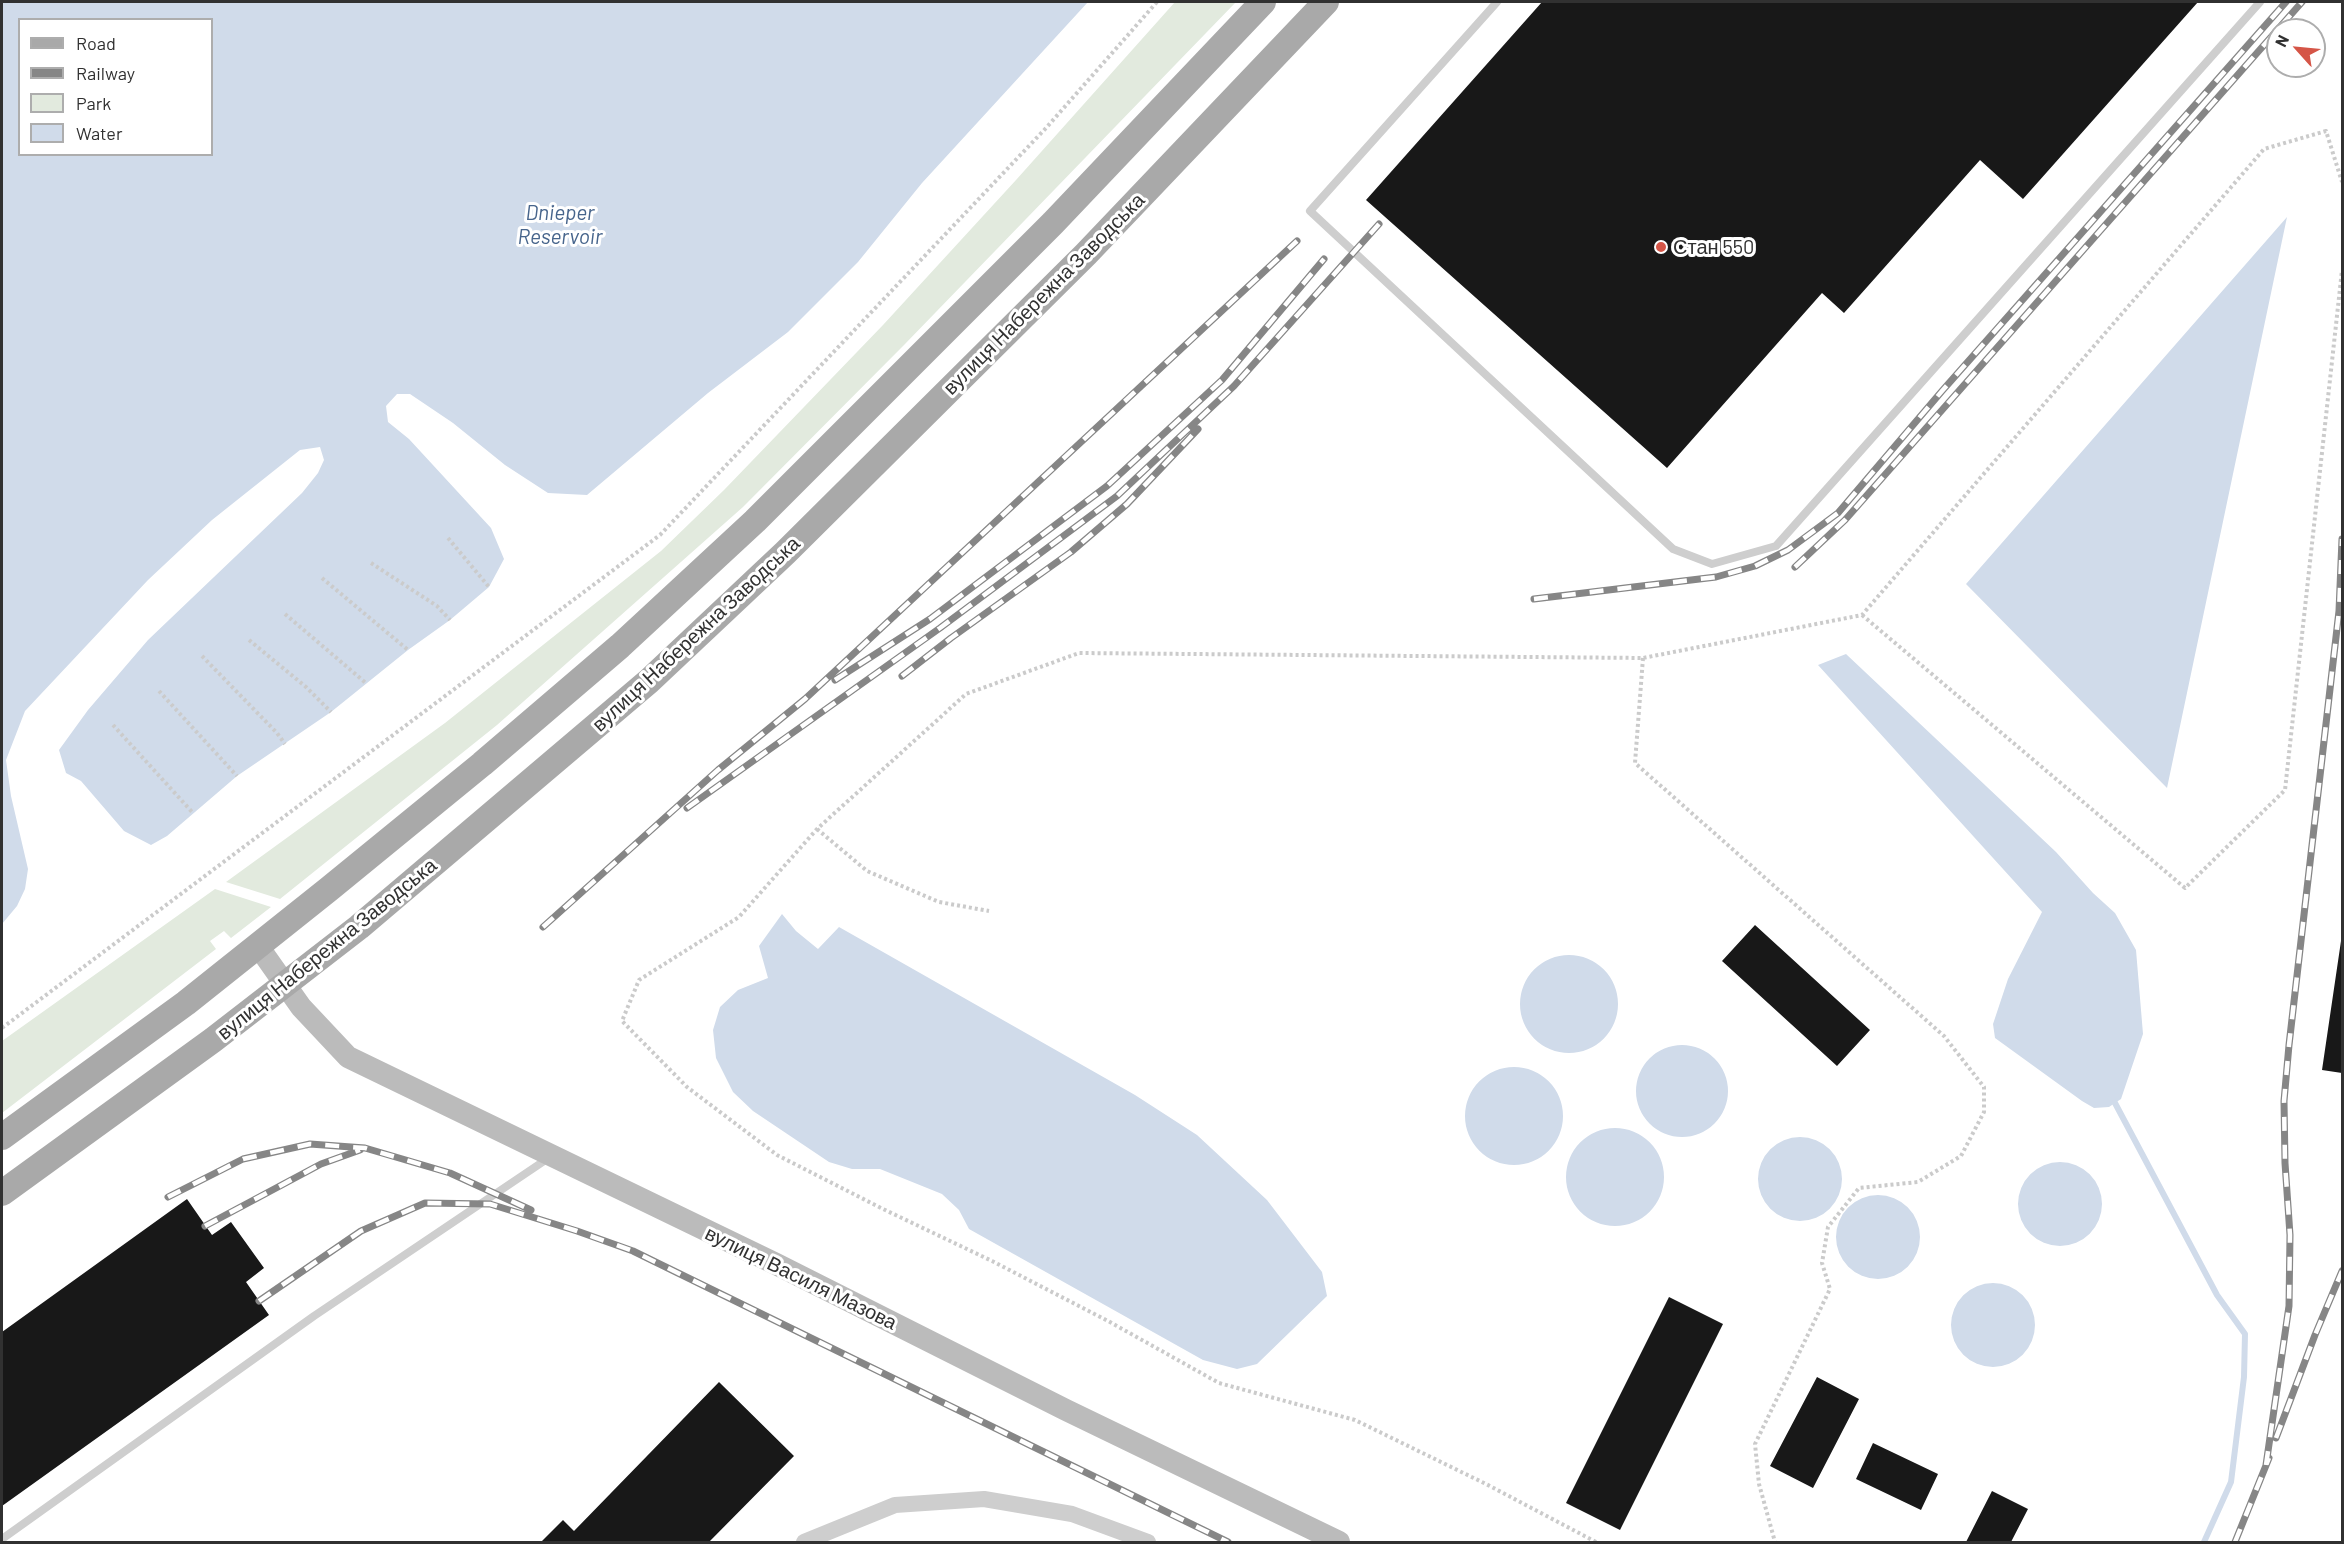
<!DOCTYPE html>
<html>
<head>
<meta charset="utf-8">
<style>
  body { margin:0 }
  #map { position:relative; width:2344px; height:1544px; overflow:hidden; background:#fff; font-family:Barlow,sans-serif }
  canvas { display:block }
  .frame { position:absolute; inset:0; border:3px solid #313131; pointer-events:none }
  .legend { position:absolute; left:18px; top:18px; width:195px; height:138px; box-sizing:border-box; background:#fff; border:2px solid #adadad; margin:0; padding:8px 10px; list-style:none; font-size:18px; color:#313131 }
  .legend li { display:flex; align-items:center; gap:12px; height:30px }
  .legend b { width:30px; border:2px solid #adadad }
  .north { position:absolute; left:2266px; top:18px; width:60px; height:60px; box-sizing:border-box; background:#fff; border:2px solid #adadad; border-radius:50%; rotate:297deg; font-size:16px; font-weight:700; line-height:24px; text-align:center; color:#313131 }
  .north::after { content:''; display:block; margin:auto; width:21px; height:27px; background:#d55547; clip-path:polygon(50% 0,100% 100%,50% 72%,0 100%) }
</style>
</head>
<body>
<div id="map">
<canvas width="2344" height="1544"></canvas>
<div class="frame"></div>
<ul class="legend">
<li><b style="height:8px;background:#a9a9a9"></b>Road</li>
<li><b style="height:8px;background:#868686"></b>Railway</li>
<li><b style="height:16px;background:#e2eade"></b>Park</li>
<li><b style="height:16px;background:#d0dbea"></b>Water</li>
</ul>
<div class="north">N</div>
</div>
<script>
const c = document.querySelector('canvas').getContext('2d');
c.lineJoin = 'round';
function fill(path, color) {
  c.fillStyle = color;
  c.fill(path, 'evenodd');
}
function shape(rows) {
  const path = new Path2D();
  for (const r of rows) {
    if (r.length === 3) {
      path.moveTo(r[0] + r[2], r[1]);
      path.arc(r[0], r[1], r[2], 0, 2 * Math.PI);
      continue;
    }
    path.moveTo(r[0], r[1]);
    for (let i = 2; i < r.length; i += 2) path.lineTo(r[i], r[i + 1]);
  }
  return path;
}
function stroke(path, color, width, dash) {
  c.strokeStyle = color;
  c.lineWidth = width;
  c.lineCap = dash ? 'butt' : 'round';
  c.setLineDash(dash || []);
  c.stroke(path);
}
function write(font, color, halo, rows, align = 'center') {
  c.font = font + ' Barlow,sans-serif';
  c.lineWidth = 6;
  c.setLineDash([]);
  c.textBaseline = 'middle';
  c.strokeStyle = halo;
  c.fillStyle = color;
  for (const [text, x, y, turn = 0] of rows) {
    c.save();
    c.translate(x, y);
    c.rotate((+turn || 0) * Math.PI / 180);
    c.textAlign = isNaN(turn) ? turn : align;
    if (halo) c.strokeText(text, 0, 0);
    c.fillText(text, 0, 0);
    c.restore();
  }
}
const green = shape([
  [1175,2,1236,2,905,344,743,507,497,725,280,899,226,882,445,723,661,551,724,490,883,325,1016,180],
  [215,889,271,907,231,938,224,931,210,941,216,949,2,1113,2,1041]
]);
const water = shape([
  [2,2,1088,2,922,183,858,262,788,332,708,393,587,495,548,493,505,465,453,423,410,394,397,394,386,406,388,422,409,439,491,528,504,559,489,587,450,620,408,650,331,712,237,776,167,836,151,845,124,831,81,781,66,773,59,750,88,710,148,640,302,493,318,473,324,460,320,447,300,450,212,520,148,580,25,711,6,760,11,796,28,869,25,889,17,906,2,924],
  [20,20,212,20,212,154,20,154],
  [2287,217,2167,788,1966,584],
  [1846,654,2056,852,2093,893,2115,913,2136,950,2143,1034,2121,1099,2109,1107,2094,1108,2082,1101,1995,1038,1993,1024,2008,979,2042,912,1818,665],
  [782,914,796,931,818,949,839,927,1135,1095,1197,1135,1267,1200,1322,1272,1327,1296,1257,1364,1237,1369,1203,1360,969,1229,959,1210,942,1194,880,1169,852,1169,829,1162,753,1111,733,1092,716,1058,713,1030,720,1007,738,990,768,978,759,946],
  [1569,1004,49],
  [1682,1091,46],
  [1514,1116,49],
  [1615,1177,49],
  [1800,1179,42],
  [2060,1204,42],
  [1878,1237,42],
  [1993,1325,42]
]);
const stream = shape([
  [2115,1103,2217,1295,2245,1334,2244,1377,2231,1482,2204,1542]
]);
const building = shape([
  [1542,2,2198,2,2023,199,1980,160,1844,313,1822,293,1667,468,1366,200],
  [1755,925,1870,1030,1837,1066,1722,961],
  [2341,941,2342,941,2342,1073,2322,1070],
  [187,1199,212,1235,231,1222,264,1268,246,1282,269,1315,2,1506,2,1332],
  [1669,1297,1723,1324,1620,1530,1566,1503],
  [1817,1377,1859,1399,1813,1488,1770,1466],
  [719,1382,794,1456,709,1542,541,1542,563,1520,574,1531],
  [1873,1443,1938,1474,1921,1510,1856,1479],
  [1992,1491,2028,1509,2011,1542,1966,1542]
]);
const path = shape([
  [448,538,489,587],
  [371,563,437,606,450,620],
  [322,578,408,650],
  [285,614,367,684],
  [1862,615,2185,888,2285,790,2342,270],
  [249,640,306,687,331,712],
  [202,656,277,733,285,744],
  [1643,658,1635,763,1944,1036,1984,1087,1984,1112,1961,1156,1918,1182,1859,1188,1828,1227,1822,1263,1830,1289,1755,1444,1759,1484,1775,1542],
  [159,691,237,776],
  [113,725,193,813],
  [817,829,867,871,939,902,989,911],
  [2,1028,660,535,1046,128,1157,2],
  [1596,1542,1486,1484,1355,1420,1219,1383,1108,1321,992,1261,883,1209,777,1155,687,1087,622,1021,639,980,739,917,817,829,966,694,1079,653,1643,658,1862,615,2264,149,2326,131,2342,182]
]);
const lane = shape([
  [1497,2,1310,211,1673,549,1712,564,1776,546,2260,2],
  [2,1539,314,1316,550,1157]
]);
const street = shape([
  [804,1542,895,1505,984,1499,1072,1514,1148,1542]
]);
const secondary = shape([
  [258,946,301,1007,348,1057,776,1264,1066,1410,1339,1542]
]);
const primary = shape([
  [2,1137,186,1003,329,889,482,764,620,646,755,521,1053,223,1263,2],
  [2,1193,213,1040,359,927,649,681,785,553,1086,254,1326,2]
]);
const rail = shape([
  [1795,567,1845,520,2302,2],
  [1534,599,1716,577,1755,566,1788,550,1838,513,1942,391,2286,2],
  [902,676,951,638,1071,552,1127,504,1198,429],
  [835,680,930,619,1107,486,1222,380,1324,259],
  [687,808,940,628,1117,496,1234,386,1379,224],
  [543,927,718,770,805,699,1297,241],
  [168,1197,243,1159,310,1144,365,1148,450,1173,531,1210],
  [205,1226,321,1164,360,1150],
  [259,1301,361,1231,425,1203,490,1204,577,1231,633,1251,1228,1542],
  [2276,1438,2315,1335,2342,1271],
  [2266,1465,2289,1306,2290,1235,2285,1163,2284,1101,2289,1045,2339,611,2342,539],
  [2235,1542,2269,1458]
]);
const markers = [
  [1661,247,6,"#d55547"]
];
const poiNames = [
  ["Стан 550",1673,247]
];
const streetNames = [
  ["вулиця Набережна Заводська",1044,294,-45],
  ["вулиця Набережна Заводська",696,634,-43],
  ["вулиця Набережна Заводська",327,949,-39],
  ["вулиця Василя Мазова",801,1278,26]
];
const waterNames = [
  ["Dnieper",560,213],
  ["Reservoir",560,237]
];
fill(green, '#e2eade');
fill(water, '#d0dbea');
stroke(stream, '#d0dbea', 6);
fill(building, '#181818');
stroke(path, '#cbcbcb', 4, [3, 3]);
stroke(lane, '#cecece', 8);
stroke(street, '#cecece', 16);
stroke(secondary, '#bbb', 22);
stroke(primary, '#a9a9a9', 26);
stroke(rail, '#868686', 7);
stroke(rail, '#fff', 4.5, [14]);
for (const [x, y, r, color] of markers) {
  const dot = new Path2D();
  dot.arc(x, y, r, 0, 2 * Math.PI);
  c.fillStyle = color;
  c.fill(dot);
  stroke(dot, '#fff', 2);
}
write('20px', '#313131', '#fff', poiNames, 'left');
write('20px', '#313131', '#fff', streetNames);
write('italic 21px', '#47658c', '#fff', waterNames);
</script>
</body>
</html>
